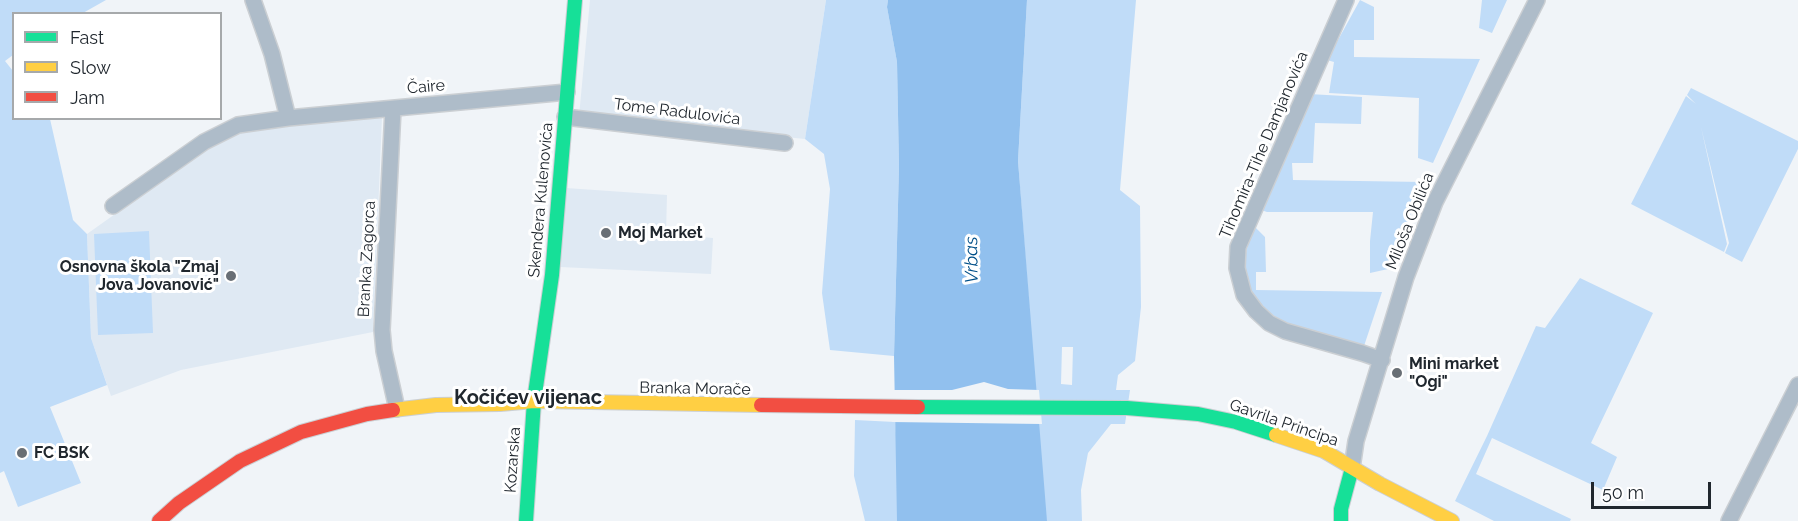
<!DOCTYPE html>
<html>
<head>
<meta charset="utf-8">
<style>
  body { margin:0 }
  #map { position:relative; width:1798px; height:521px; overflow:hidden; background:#f0f4f8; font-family:Raleway,sans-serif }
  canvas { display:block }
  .legend { position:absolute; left:12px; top:12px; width:210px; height:108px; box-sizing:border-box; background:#fff; border:2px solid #a6a9ab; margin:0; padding:8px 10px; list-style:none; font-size:18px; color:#20272e }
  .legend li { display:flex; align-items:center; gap:12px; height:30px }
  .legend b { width:30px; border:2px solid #a6a9ab }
  .scale { position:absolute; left:1591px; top:482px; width:120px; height:27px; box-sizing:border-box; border:3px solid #20272e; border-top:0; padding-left:8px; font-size:18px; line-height:21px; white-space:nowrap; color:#20272e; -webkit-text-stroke:4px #fff; paint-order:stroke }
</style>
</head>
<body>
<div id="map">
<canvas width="1798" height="521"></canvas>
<ul class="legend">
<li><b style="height:8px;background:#16e098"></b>Fast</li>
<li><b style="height:8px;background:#ffcf43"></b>Slow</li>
<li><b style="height:8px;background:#f24e42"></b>Jam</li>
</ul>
<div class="scale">50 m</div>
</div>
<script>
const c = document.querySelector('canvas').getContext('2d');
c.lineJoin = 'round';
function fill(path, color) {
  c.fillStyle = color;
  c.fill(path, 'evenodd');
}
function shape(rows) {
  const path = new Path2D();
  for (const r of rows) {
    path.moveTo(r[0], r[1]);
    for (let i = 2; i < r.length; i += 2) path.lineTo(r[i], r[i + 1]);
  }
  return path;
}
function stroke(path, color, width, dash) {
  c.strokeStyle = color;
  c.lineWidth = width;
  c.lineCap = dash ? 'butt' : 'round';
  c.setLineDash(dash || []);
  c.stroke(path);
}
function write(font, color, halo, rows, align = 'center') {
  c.font = font + ' Raleway,sans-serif';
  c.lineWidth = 6;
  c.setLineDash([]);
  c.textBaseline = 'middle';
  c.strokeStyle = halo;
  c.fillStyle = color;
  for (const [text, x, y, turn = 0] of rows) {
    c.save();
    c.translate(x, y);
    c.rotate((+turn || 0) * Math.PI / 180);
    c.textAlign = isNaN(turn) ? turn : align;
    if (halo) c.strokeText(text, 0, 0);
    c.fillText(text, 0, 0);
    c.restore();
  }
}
const built = shape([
  [590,0,826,0,805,139,579,116],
  [382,117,373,332,181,370,111,396,91,338,87,234,226,135,236,132,327,120],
  [566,188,667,195,666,234,713,238,711,274,560,267]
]);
const green = shape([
  [0,0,106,0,83,13,14,14,13,55,5,61,13,71,14,118,50,119,73,220,87,234,91,338,107,385,50,407,81,483,18,507,4,471,0,473],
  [826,0,888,0,887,7,897,62,899,167,894,356,830,350,822,293,830,189,824,154,805,139],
  [1027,0,1136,0,1120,190,1140,206,1141,307,1135,361,1118,375,1116,390,1130,390,1125,424,1111,424,1088,453,1081,490,1082,521,1047,521,1045,515,1018,161],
  [1062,347,1073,347,1072,385,1061,384],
  [1360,0,1374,7,1374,40,1354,40,1354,57,1480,59,1433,163,1418,158,1419,98,1329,93,1334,62,1327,60],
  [1482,0,1507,0,1492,33,1479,28],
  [1691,88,1798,141,1798,149,1742,262,1725,253,1729,243,1701,127,1727,244,1724,252,1631,204,1686,96,1696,104,1687,95],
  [1309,94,1362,97,1361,124,1315,123,1313,163,1292,163,1293,180,1424,182,1388,269,1370,273,1370,241,1373,212,1267,212,1261,210,1286,157],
  [1256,228,1265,237,1266,272,1256,272,1256,290,1382,292,1364,346,1285,323,1261,307,1251,294,1244,261,1250,236],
  [149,231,153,333,98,335,94,234],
  [1580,278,1653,313,1591,443,1617,457,1603,490,1492,438,1476,474,1571,519,1570,521,1494,521,1455,501,1487,436,1536,326,1545,328],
  [855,420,895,422,898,458,897,521,865,521,854,476]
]);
const water = shape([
  [888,0,1027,0,1018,161,1047,521,897,521,894,356,899,167,897,62,887,7]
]);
const pier = shape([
  [984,382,1008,389,1039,390,1042,424,892,422,894,390,952,390]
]);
const street = shape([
  [253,0,272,54,288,118],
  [1346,0,1238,247,1237,268,1244,295,1256,311,1269,323,1285,331,1362,353,1382,360],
  [393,109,382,330,384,351,397,409],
  [565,117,785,143],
  [113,206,204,142,238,125,288,118,567,92],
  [1352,468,1356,441,1406,277,1435,202,1537,0],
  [1729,521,1798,385]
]);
const fast = shape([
  [918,407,1127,408,1198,414,1236,422,1276,435],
  [526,521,534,401,552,275,575,0],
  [1341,521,1341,509,1352,468]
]);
const slow = shape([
  [393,410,436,405,500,404,534,401,761,405],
  [1276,435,1324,451,1380,484,1452,521]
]);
const jam = shape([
  [761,405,918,407],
  [159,521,179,503,240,461,301,432,367,414,393,410]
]);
const markers = [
  [606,233,6,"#696f75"],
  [231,276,6,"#696f75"],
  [1397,373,6,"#696f75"],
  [22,453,6,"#696f75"]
];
const streetNames = [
  ["Čaire",426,87,-5],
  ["Tome Radulovića",677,112,7],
  ["Tihomira-Tihe Damjanovića",1264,145,-67],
  ["Skendera Kulenovića",541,200,-85],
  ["Miloša Obilića",1410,221,-68],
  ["Branka Zagorca",367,259,-87],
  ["Branka Morače",695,389,1],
  ["Gavrila Principa",1284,423,19],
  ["Kozarska",513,460,-86]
];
const poiNames = [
  ["Moj Market",618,233],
  ["Osnovna škola \"Zmaj",219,267,"right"],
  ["Jova Jovanović\"",219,285,"right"],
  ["Mini market",1409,364],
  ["\"Ogi\"",1409,382],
  ["FC BSK",34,453]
];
const waterNames = [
  ["Vrbas",972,260,-91]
];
const quarterNames = [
  ["Kočićev vijenac",528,398]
];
fill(built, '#dfe9f3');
fill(green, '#c0dcf8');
fill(water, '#91c0ee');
fill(pier, '#f0f4f8');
stroke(street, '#cbcfd3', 18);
stroke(fast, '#cbcfd3', 16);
stroke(slow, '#cbcfd3', 16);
stroke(jam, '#cbcfd3', 16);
stroke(street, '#aebcc9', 15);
stroke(fast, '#16e098', 14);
stroke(slow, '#ffcf43', 14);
stroke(jam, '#f24e42', 14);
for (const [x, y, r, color] of markers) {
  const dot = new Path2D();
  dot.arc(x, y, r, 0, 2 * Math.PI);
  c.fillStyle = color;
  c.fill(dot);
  stroke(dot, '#fff', 2);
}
write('16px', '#20272e', '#fff', streetNames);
write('bold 16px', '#20272e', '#fff', poiNames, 'left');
write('italic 18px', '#004f88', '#fff', waterNames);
write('bold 20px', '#20272e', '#fff', quarterNames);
</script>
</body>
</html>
